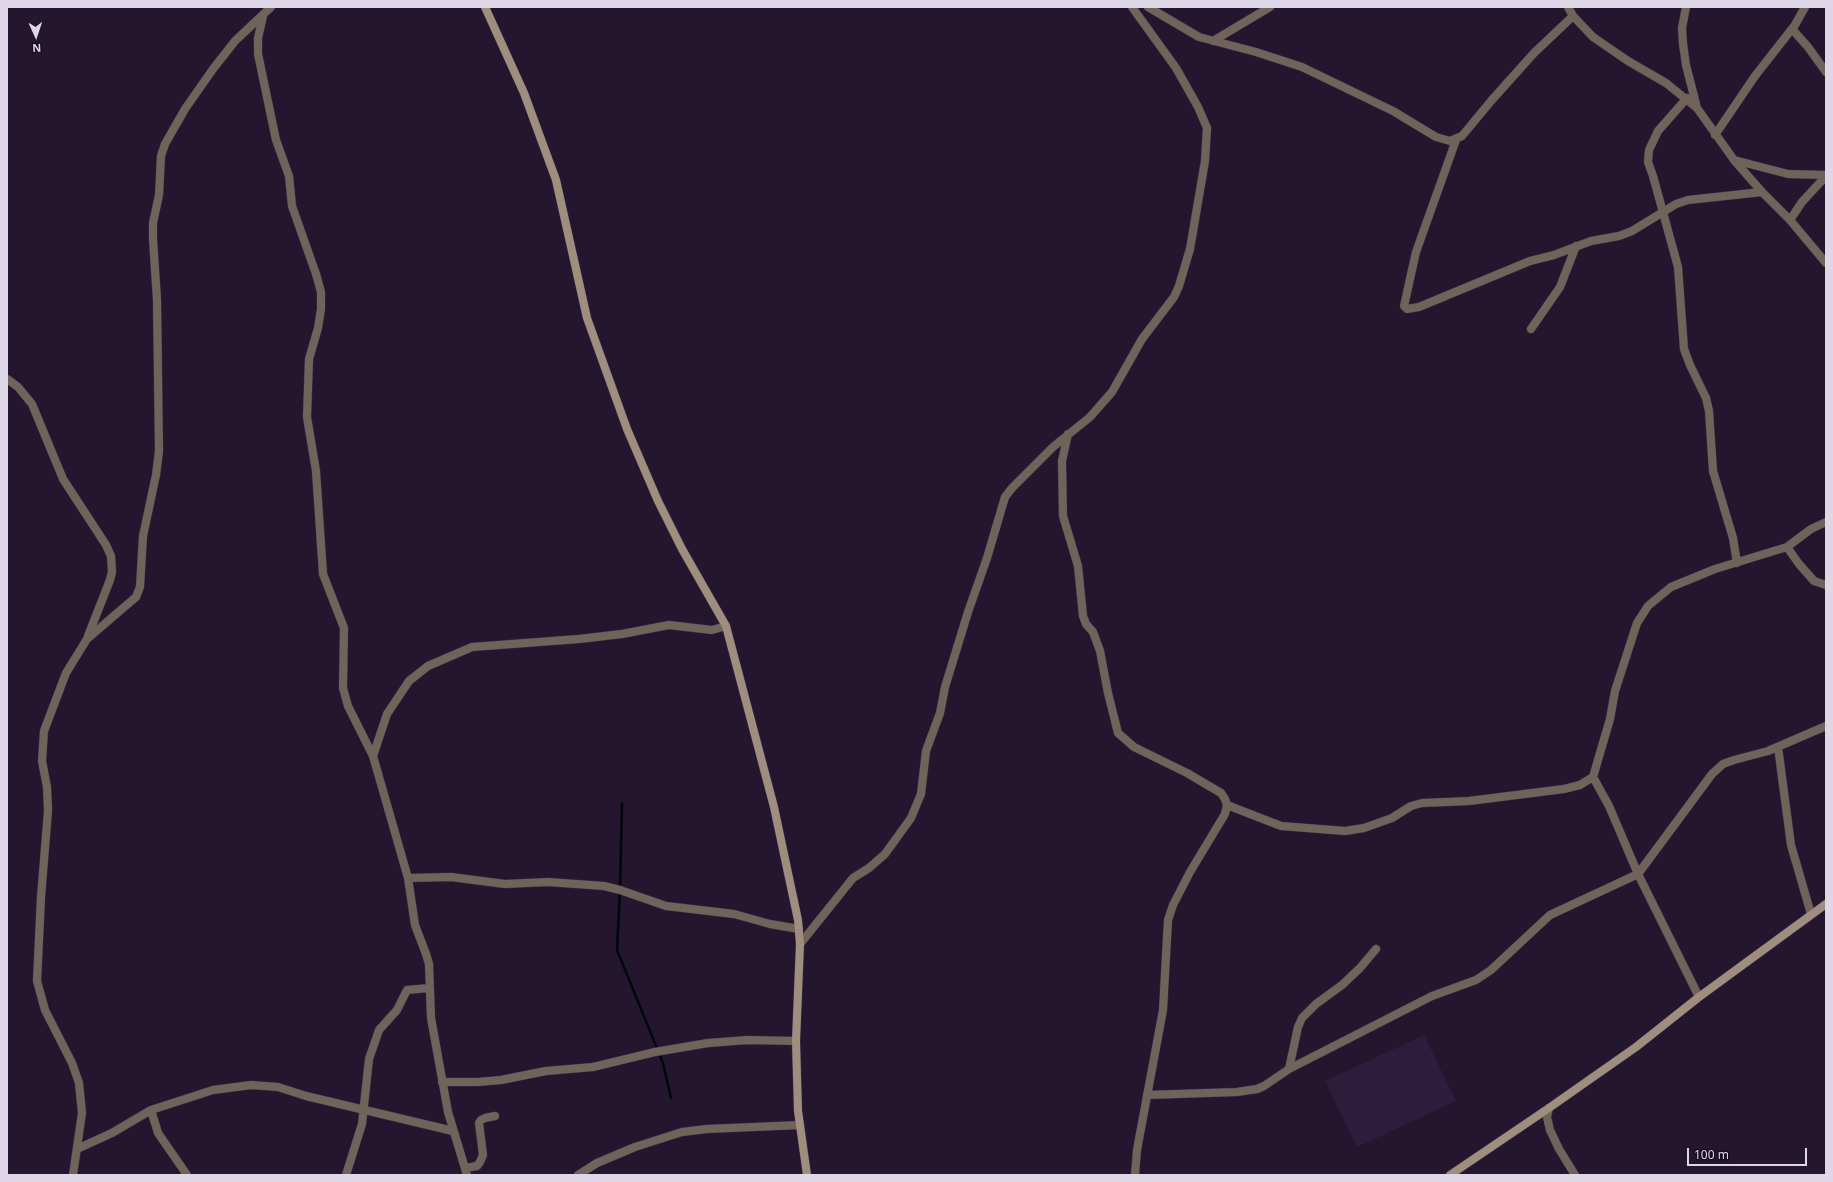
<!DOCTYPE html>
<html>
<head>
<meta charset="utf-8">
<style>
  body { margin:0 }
  #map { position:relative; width:1833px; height:1182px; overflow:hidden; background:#23162e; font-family:"Noto Sans",sans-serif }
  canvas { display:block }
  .frame { position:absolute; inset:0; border:8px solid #dfd7e7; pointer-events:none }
  .north { position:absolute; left:16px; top:16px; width:40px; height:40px; -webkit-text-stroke:3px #190d24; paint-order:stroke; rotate:177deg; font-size:11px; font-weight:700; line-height:16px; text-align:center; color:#dfd7e7 }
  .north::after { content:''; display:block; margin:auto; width:14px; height:18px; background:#dfd7e7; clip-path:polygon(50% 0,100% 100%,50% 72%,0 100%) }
  .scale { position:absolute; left:1687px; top:1148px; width:120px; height:18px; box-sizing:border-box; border:2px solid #dfd7e7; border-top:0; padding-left:5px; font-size:12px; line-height:14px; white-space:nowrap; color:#dfd7e7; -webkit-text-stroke:3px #190d24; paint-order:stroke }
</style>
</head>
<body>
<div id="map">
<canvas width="1833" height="1182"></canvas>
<div class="frame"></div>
<div class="north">N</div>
<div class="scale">100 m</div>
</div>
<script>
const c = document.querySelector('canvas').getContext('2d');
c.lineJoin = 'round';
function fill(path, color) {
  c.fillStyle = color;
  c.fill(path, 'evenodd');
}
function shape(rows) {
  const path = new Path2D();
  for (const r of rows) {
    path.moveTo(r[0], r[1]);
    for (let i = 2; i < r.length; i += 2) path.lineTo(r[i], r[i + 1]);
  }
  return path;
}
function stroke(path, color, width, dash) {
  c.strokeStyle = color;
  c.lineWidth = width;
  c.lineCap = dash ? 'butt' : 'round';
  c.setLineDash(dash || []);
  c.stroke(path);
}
const built = shape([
  [1424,1035,1456,1101,1357,1147,1325,1081]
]);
const stream = shape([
  [622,803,620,890,617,950,663,1063,671,1098]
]);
const street = shape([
  [1148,7,1199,37,1256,52,1302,67,1393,111,1436,137,1450,141,1462,136,1491,101,1534,53,1573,16],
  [1568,7,1573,16,1593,37,1628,61,1666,83,1697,108,1734,160,1762,192,1790,220,1826,263],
  [1686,7,1682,28,1683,44,1686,65,1697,108],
  [263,16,258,38,258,54,276,140,289,176,292,206,316,274,321,292,321,309,318,328,309,359,307,417,316,471,323,574,344,628,343,688,348,706,373,756,408,878,415,925,426,954,429,964,431,1018,448,1112,467,1175],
  [1792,29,1808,47,1826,72],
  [1213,41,1270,7],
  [1687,98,1658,131,1649,150,1648,162,1653,176,1678,267,1684,349,1690,365,1706,398,1709,411,1713,471,1733,538,1737,563],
  [1715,135,1755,76,1795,25,1805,7],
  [1456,140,1416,252,1404,306,1407,309,1419,307,1530,261,1554,255,1591,241,1619,236,1632,231,1676,204,1688,200,1762,192],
  [1734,160,1788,174,1826,175],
  [1790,220,1802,202,1826,176],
  [1531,329,1560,287,1576,246],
  [7,379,18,387,32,404,63,479,106,545,111,556,112,572,110,580,88,636],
  [1068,434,1062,461,1063,516,1078,566,1083,616,1086,624,1093,632,1100,651,1108,693,1118,733,1134,747,1187,773,1221,793,1225,799,1227,805,1225,814,1190,872,1173,905,1168,920,1163,1010,1137,1150,1135,1175],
  [1787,547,1799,564,1814,581,1826,585],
  [1778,747,1791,845,1811,914],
  [373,756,387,714,409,681,428,666,472,647,579,639,622,634,669,625,712,630,726,626],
  [1227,805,1281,826,1345,831,1364,828,1392,818,1411,806,1422,803,1469,801,1564,789,1580,785,1593,777],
  [408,878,451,877,505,884,548,882,604,886,620,890,666,906,734,914,770,924,799,929],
  [800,944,853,878,869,868,885,854,911,818,921,794,926,751,940,713,945,687,968,612,987,558,1005,497,1012,488,1053,447,1090,417,1112,392,1142,339,1174,297,1179,286,1190,249,1205,161,1207,128,1198,107,1176,68,1132,7],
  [1699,997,1638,874,1609,806,1593,777,1610,719,1615,691,1637,623,1648,606,1671,587,1715,569,1787,547,1811,529,1826,522],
  [1289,1069,1432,996,1476,980,1491,970,1550,915,1638,874,1712,774,1723,764,1734,760,1768,751,1826,726],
  [442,1082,478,1082,501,1080,546,1071,593,1067,655,1052,708,1043,748,1040,796,1041],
  [1147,1095,1237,1092,1257,1089,1264,1086,1289,1069,1298,1027,1302,1018,1316,1004,1342,985,1360,968,1376,949],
  [1549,1108,1547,1117,1550,1130,1559,1149,1575,1175],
  [151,1110,158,1133,187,1175],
  [77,1149,112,1133,151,1110,213,1090,251,1085,278,1087,306,1096,453,1131],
  [465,1168,477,1166,480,1162,483,1155,479,1123,481,1120,485,1118,495,1116],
  [73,1175,82,1113,79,1083,72,1063,45,1010,37,981,41,897,48,811,47,787,42,761,44,731,66,673,87,639,136,597,140,587,143,536,156,475,159,451,157,300,153,239,153,223,159,195,161,156,165,144,185,109,213,69,235,41,271,7],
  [346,1175,362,1124,369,1059,379,1030,397,1010,407,990,429,988],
  [578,1175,597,1163,635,1147,682,1132,707,1129,800,1125]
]);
const secondary = shape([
  [485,7,524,93,556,180,587,318,627,429,658,501,682,549,726,626,774,807,798,920,800,944,796,1041,798,1111,807,1175],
  [1450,1175,1549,1108,1636,1047,1699,997,1826,904]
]);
fill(built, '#2d1d3c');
stroke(stream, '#00090a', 2.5);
stroke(street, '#3d3148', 9);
stroke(secondary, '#3d3148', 9);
stroke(street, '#70645a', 8);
stroke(secondary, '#9f8d7d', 8);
</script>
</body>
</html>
